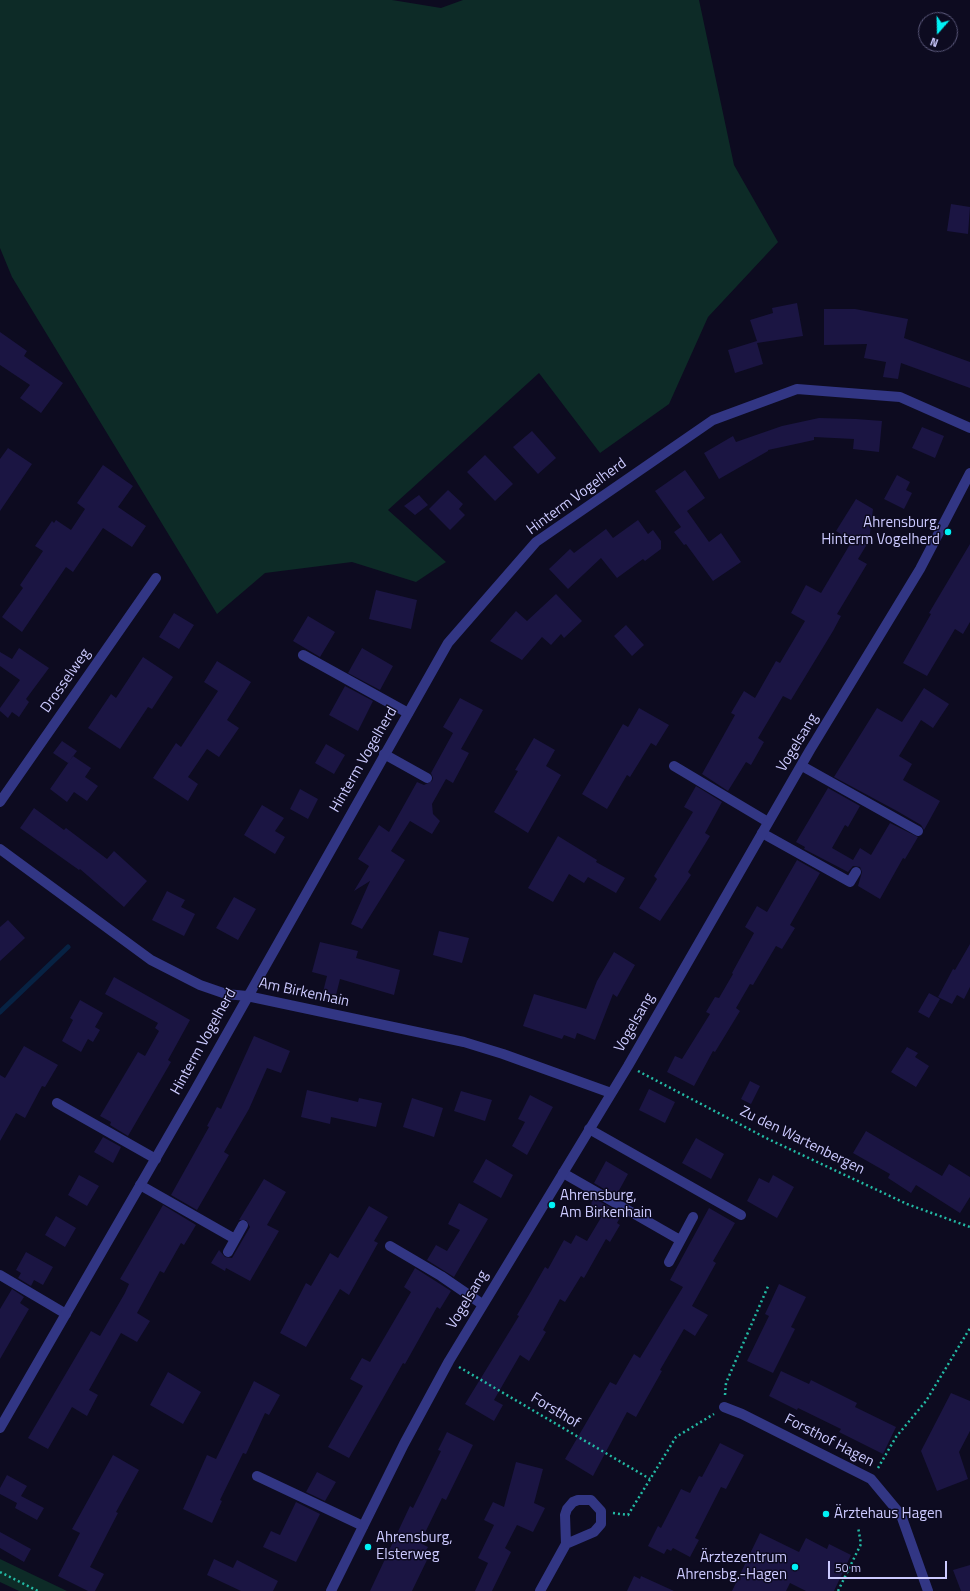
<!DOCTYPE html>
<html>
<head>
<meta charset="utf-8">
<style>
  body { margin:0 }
  #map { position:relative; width:970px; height:1591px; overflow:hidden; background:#0d0b20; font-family:"Titillium Web",sans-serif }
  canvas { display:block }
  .north { position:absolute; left:918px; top:12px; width:40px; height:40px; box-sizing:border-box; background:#0d0b20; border:1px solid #595779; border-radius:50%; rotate:200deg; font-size:11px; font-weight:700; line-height:16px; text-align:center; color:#cccaff }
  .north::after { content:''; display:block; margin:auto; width:14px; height:18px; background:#00f2f5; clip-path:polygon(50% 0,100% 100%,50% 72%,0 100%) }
  .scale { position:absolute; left:828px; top:1561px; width:119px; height:18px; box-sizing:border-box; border:2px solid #cccaff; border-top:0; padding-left:5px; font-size:12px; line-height:14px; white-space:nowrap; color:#cccaff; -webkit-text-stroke:3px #0d0b20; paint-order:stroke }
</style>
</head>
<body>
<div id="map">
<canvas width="970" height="1591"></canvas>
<div class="north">N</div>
<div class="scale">50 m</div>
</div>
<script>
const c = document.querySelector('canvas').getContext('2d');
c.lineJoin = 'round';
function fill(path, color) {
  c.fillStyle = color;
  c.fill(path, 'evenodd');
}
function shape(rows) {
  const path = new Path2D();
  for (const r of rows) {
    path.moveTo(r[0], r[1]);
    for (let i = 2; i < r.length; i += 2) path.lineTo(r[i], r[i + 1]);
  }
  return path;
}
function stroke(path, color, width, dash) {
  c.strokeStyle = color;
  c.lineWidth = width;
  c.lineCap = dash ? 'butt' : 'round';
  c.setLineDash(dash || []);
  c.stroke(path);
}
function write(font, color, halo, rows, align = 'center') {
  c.font = font + ' "Titillium Web",sans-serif';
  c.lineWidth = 3;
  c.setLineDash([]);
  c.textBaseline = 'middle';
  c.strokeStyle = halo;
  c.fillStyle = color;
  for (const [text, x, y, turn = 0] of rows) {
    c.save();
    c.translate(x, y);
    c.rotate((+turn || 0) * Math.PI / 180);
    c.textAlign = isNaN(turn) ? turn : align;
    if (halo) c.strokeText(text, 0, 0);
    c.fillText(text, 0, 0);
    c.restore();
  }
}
const green = shape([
  [0,0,392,0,441,8,463,0,699,0,734,165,778,242,708,317,669,404,600,453,539,373,388,510,446,562,416,582,352,562,265,573,217,614,12,277,0,248],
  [0,1559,67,1591,19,1591,0,1582]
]);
const stream = shape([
  [0,1012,68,947]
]);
const building = shape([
  [951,204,970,207,968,234,947,231],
  [797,303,803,336,757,343,763,364,735,373,728,350,757,341,750,320,773,313,772,308],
  [824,309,855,309,908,319,904,338,970,362,970,388,901,363,898,379,883,377,886,362,864,358,867,344,824,345],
  [0,332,27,351,24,356,63,383,41,413,20,398,30,385,0,365],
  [819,418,856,419,882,421,879,452,853,449,854,439,814,437,814,440,768,450,768,451,719,479,704,453,733,436,736,442,782,426],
  [922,427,944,436,935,458,912,448],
  [532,431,556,458,538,474,513,447],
  [8,448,32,464,0,511,0,459],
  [485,455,513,484,495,501,467,472],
  [103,465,133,486,118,507,146,526,132,547,103,528,73,572,66,567,22,632,2,617,23,588,20,585,43,551,35,546,52,521,54,523,56,520,71,530,85,509,77,503],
  [685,470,705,498,687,511,709,542,721,533,741,562,713,581,686,544,684,545,674,532,681,527,655,491],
  [897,475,910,482,906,490,912,493,904,509,884,499],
  [448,490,463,504,459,509,465,515,450,530,429,509],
  [419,495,428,505,415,515,404,506],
  [856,499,873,509,869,541,858,559,867,564,837,614,841,616,833,631,791,700,783,696,758,738,764,742,751,765,746,762,728,791,702,774,735,715,731,713,744,691,755,698,776,661,780,663,805,621,791,613,806,585,821,593,852,541,836,531],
  [638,520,648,534,653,530,661,541,661,549,645,561,643,559,617,578,601,558,568,589,549,569,570,549,574,553,606,529,613,538],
  [970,544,970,622,963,634,955,629,927,676,903,663,931,614,929,613],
  [376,590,417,600,411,629,369,619],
  [556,594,582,621,564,638,561,634,551,645,542,637,522,660,490,641,516,611,527,621],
  [174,613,194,625,179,649,159,637],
  [308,616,335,632,320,657,293,641],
  [626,625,644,645,632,656,614,636],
  [19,648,49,668,26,699,29,702,19,717,12,712,8,718,0,711,0,708,20,680,0,666,0,652,12,659],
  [362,648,393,666,380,690,348,673],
  [143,657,173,677,152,709,148,707,120,749,88,728,111,694,116,698],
  [217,661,251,682,227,720,239,728,219,757,207,749,188,777,198,784,188,801,153,778,176,743,181,747,218,691,204,682],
  [345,686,373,701,358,731,329,715],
  [924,688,949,704,933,728,921,720,899,756,912,764,903,780,940,801,924,830,921,825,897,811,834,777,877,708,902,722],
  [460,698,483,710,461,749,469,753,453,783,446,779,432,804,433,814,440,821,432,834,410,821,391,851,405,860,362,929,351,924,370,881,354,891,369,866,358,859,379,825,389,832,417,782,424,785,432,781,433,778,431,773,453,733,443,727],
  [639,708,669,725,656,746,651,743,630,777,627,775,607,809,582,794,623,724,628,727],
  [534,738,555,750,546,766,561,775,528,833,494,812,518,771,515,770],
  [62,741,77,751,68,763,53,753],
  [326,744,345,755,334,774,315,763],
  [73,756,91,768,85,777,98,786,87,801,74,792,67,802,50,789],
  [696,786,722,802,705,833,710,836,688,872,691,875,660,921,639,908,657,879,654,876,693,812,684,807],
  [828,788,860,806,848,827,845,825,832,848,853,860,860,848,871,855,890,823,918,837,905,859,903,858,880,899,858,886,862,872,860,867,853,866,848,872,804,849,805,847,796,842],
  [300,789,318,799,308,819,290,809],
  [262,805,284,818,275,831,285,837,275,854,244,835],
  [34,808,64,830,66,828,107,859,114,851,147,881,124,907,80,869,79,870,20,828],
  [558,836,597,860,596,862,625,878,616,893,588,877,584,883,569,874,553,902,528,888],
  [797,860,820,873,790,925,795,928,782,949,776,946,753,985,750,984,736,1008,740,1011,715,1052,713,1051,694,1086,667,1072,675,1056,682,1059,710,1014,706,1012,715,997,719,998,733,974,732,973,754,933,745,927,757,906,767,912],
  [167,891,185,900,181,907,195,914,184,936,152,920],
  [234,897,256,909,238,940,216,928],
  [8,920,25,938,0,961,0,927],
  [439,931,469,938,462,963,433,955],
  [320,942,358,951,356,958,400,970,394,995,340,979,334,1003,321,1000,327,976,312,972],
  [970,944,970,987,964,999,957,995,952,1004,938,997,953,969,955,970],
  [614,952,635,965,617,997,613,994,595,1040,577,1033,575,1039,564,1035,562,1039,523,1026,534,994,586,1009,597,981],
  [114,977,190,1020,168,1060,171,1062,128,1136,110,1125,111,1122,100,1116,138,1052,145,1056,159,1031,155,1028,158,1023,105,994],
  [929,993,940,999,929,1018,918,1012],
  [80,1000,103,1013,95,1027,100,1030,93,1042,88,1039,81,1052,62,1041,73,1020,70,1018],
  [254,1036,290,1051,281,1073,267,1068,249,1109,224,1152,229,1155,197,1210,171,1195,209,1127,207,1126,217,1107,221,1109],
  [24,1046,58,1065,45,1087,42,1086,25,1118,16,1113,0,1141,0,1075,5,1078],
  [907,1047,918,1053,915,1057,929,1066,916,1087,891,1072],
  [750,1081,760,1086,751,1104,741,1099],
  [649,1089,675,1102,665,1123,639,1110],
  [307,1090,358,1102,359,1098,382,1103,376,1127,331,1117,330,1124,301,1117],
  [461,1091,492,1100,485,1121,454,1111],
  [530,1095,553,1107,527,1155,512,1146,525,1122,518,1119],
  [412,1098,443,1108,434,1137,403,1127],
  [866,1131,942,1176,949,1164,970,1177,970,1197,960,1213,916,1185,911,1193,888,1178,890,1174,853,1153],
  [103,1137,121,1147,113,1163,94,1152],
  [696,1138,724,1154,711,1179,682,1163],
  [486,1159,513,1175,501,1198,473,1182],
  [606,1161,628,1174,616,1196,594,1183],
  [79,1175,99,1186,87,1206,68,1195],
  [773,1175,794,1187,777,1218,747,1201,759,1178,769,1183],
  [264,1179,286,1192,267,1225,279,1231,250,1281,226,1268,225,1271,211,1263,219,1250,225,1257,232,1258,250,1227,246,1220,239,1220],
  [592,1197,622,1214,617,1223,620,1225,610,1242,606,1239,584,1278,581,1276,565,1302,560,1299,543,1330,546,1332,529,1361,520,1355,494,1400,503,1405,494,1421,465,1404,519,1316,517,1315,530,1293,545,1267,548,1269,564,1240,571,1244,576,1235,587,1241,602,1216,591,1209],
  [459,1203,488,1219,454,1277,427,1260,436,1245,447,1251,460,1230,448,1224],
  [163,1205,196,1225,184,1245,181,1243,164,1273,160,1271,137,1313,150,1321,137,1342,121,1333,89,1390,98,1395,87,1416,72,1407,48,1449,28,1438,91,1331,100,1336,125,1293,129,1284,120,1279],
  [369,1206,388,1217,374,1241,378,1243,349,1295,340,1289,306,1347,280,1333,306,1283,311,1286,330,1253,338,1258],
  [709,1208,735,1223,713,1261,716,1263,692,1306,708,1315,695,1336,684,1329,660,1370,662,1371,636,1417,627,1412,593,1476,565,1459,610,1382,616,1385,634,1354,640,1358,683,1287,670,1280],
  [56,1216,76,1228,65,1247,45,1235],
  [26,1252,53,1267,43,1285,34,1280,31,1286,18,1278,21,1273,16,1270],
  [415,1268,451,1291,440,1309,437,1307,405,1364,403,1363,349,1458,328,1447,363,1386,350,1379,362,1358,370,1362,387,1333,411,1292,404,1287],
  [779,1284,806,1297,791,1327,795,1329,773,1373,747,1361,769,1316,765,1314],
  [12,1289,24,1297,20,1303,29,1309,0,1359,0,1309],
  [781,1371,809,1384,811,1380,857,1403,855,1407,896,1427,883,1454,839,1432,841,1429,798,1408,797,1410,769,1396],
  [168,1372,201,1392,183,1424,150,1405],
  [254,1381,280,1395,269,1415,265,1413,246,1454,243,1453,220,1500,222,1501,212,1523,183,1509,207,1455,216,1459],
  [951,1393,970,1401,970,1431,959,1452,968,1479,937,1491,921,1451],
  [447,1432,473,1445,446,1500,442,1498,420,1543,428,1547,423,1556,428,1558,412,1591,370,1591,410,1506,413,1508,441,1451,438,1450],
  [720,1443,744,1455,726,1489,721,1487,695,1538,699,1540,690,1557,673,1548,671,1551,667,1549,664,1554,648,1546,658,1526,661,1528,681,1489,690,1493,699,1476,702,1477],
  [113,1455,139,1470,116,1512,118,1513,90,1567,104,1574,95,1591,88,1591,58,1576,80,1533,72,1529],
  [516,1462,543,1469,534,1503,545,1508,533,1532,517,1525,505,1548,511,1552,492,1591,475,1591,488,1563,478,1558,494,1525,484,1520,493,1502,504,1507],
  [317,1472,336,1482,325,1501,306,1492],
  [7,1475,27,1486,21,1496,44,1508,37,1520,15,1508,17,1503,0,1494,0,1488],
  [296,1502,320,1514,296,1562,263,1547,271,1531,280,1535],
  [0,1532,31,1549,24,1562,0,1548],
  [760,1533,799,1552,806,1538,827,1549,829,1544,851,1555,834,1591,806,1591,790,1583,786,1591,732,1591],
  [214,1559,233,1568,237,1560,278,1581,273,1591,241,1591,207,1575],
  [970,1565,970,1591,961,1591,953,1570],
  [634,1576,640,1579,641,1576,674,1591,627,1591]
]);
const path = shape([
  [638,1071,768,1139,907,1204,970,1227],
  [459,1367,650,1479],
  [725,1395,726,1383,769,1284],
  [878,1468,896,1437,926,1401,970,1328],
  [613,1513,628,1515,676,1437,714,1414],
  [0,1572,38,1591],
  [838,1591,861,1544,858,1527]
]);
const service = shape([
  [303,655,408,713],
  [384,754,427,778],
  [674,766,768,822],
  [802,766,918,831],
  [762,833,850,882,856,872],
  [57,1103,156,1159],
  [589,1129,741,1215],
  [563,1173,680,1240],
  [140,1185,235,1239],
  [390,1246,441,1276,482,1304],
  [228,1252,243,1225],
  [669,1262,693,1217],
  [0,1275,66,1314],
  [257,1476,363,1526]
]);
const minor = shape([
  [0,802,156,578],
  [0,849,151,960,200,985,226,994,247,996,464,1042,503,1054,611,1093],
  [724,1407,742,1414,871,1479,901,1515,928,1591],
  [0,1428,194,1092,448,643,536,542,713,420,797,389,900,397,970,428],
  [331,1591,404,1444,449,1361,628,1066,810,750,920,569,970,473],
  [540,1591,566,1544,565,1515,567,1509,573,1502,578,1500,591,1500,601,1511,601,1524,594,1532,566,1544]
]);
const markers = [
  [948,532,4,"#00f2f5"],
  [552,1205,4,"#00f2f5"],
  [826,1514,4,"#00f2f5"],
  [368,1547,4,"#00f2f5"],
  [795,1567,4,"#00f2f5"]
];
const streetNames = [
  ["Hinterm Vogelherd",577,497,-36],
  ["Drosselweg",66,681,-55],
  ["Vogelsang",798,743,-59],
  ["Hinterm Vogelherd",364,760,-60],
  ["Am Birkenhain",304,993,12],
  ["Vogelsang",635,1023,-60],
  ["Hinterm Vogelherd",204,1042,-61],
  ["Zu den Wartenbergen",802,1141,26],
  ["Vogelsang",468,1300,-59],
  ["Forsthof",555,1411,31],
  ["Forsthof Hagen",829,1441,27]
];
const poiNames = [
  ["Ahrensburg,",940,523,"right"],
  ["Hinterm Vogelherd",940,540,"right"],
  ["Ahrensburg,",560,1196],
  ["Am Birkenhain",560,1213],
  ["Ärztehaus Hagen",834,1514],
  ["Ahrensburg,",376,1538],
  ["Elsterweg",376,1555],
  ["Ärztezentrum",787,1558,"right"],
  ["Ahrensbg.-Hagen",787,1575,"right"]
];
fill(green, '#0d2b27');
stroke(stream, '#072243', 5);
fill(building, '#1b1543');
stroke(path, '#23baa4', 2.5, [2, 3]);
stroke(service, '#323684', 10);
stroke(minor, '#323684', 10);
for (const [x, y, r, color] of markers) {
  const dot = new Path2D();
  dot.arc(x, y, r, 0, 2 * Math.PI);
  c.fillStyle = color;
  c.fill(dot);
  stroke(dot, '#0d0b20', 1.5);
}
write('15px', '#cccaff', '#0d0b20', streetNames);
write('15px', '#cccaff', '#0d0b20', poiNames, 'left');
</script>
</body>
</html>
